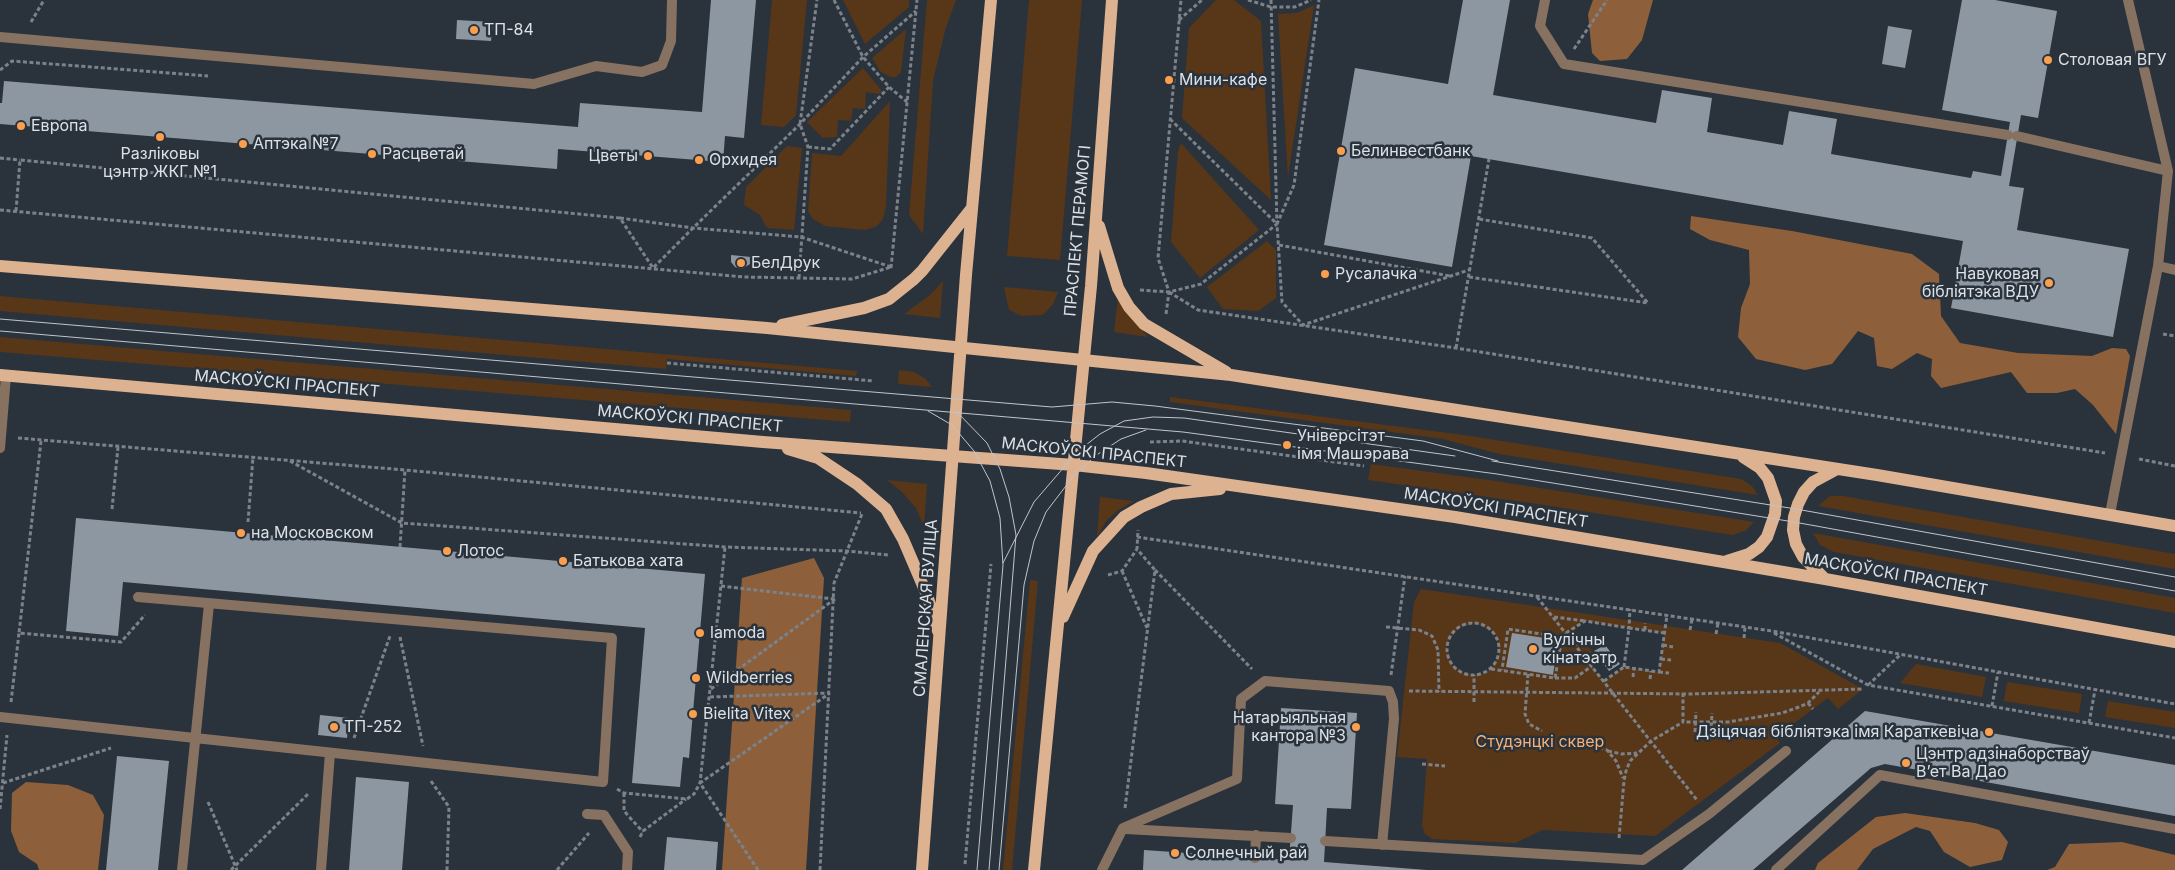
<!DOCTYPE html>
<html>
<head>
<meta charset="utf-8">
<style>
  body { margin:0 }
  canvas { display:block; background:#2a323b }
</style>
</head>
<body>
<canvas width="2175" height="870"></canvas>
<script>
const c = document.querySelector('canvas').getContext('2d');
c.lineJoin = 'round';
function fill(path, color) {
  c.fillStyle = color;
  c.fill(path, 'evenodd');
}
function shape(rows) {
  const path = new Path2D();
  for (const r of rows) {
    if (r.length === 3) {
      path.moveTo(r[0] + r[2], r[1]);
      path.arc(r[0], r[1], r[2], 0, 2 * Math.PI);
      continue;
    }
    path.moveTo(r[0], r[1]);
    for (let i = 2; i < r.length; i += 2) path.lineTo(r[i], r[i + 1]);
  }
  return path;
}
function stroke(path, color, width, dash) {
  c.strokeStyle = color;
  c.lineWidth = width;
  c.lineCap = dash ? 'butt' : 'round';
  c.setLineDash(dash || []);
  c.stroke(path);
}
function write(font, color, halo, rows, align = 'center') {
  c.font = font + ' Inter,sans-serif';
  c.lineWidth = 5;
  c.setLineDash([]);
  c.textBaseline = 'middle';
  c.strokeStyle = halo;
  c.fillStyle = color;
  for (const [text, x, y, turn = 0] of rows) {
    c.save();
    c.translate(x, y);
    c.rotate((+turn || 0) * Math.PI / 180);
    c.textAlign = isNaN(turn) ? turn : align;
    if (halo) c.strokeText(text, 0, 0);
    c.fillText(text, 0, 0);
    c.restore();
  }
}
const green = shape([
  [772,0,807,0,796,115,784,127,761,125],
  [843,0,909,0,909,7,865,44],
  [927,0,956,0,946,27,933,80,923,234,909,215],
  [1029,0,1082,0,1060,260,1007,256],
  [1216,0,1234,0,1261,21,1271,200,1182,118,1189,28],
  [1314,5,1288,177,1278,14,1297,13],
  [906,29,901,72,896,77,890,77,880,71,872,58],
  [863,68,882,91,879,94,866,92,865,109,853,108,851,121,838,120,837,137,823,138,807,122],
  [890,101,886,206,883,219,877,226,866,230,825,226,813,219,808,211,812,153,841,156],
  [1181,143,1259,230,1200,278,1171,242,1178,151],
  [787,146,802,148,794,230,767,228,760,215,744,205,746,187],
  [1267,241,1276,250,1276,298,1258,311,1223,309,1207,287],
  [943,281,940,318,904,314,930,295],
  [1004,287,1058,292,1053,304,1043,315,1022,316,1009,310],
  [0,296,857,371,856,376,667,359,666,369,0,311],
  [1118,296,1129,314,1148,337,1114,332],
  [0,337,851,410,850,422,0,352],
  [899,370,914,372,926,379,932,387,898,384],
  [1170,397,1464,435,1741,479,1752,486,1758,495,1499,454,1443,439,1170,402],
  [1371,464,1496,481,1754,522,1745,531,1732,535,1551,506,1368,480],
  [887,480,927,484,924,527,916,508,902,492],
  [1830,496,1843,496,2175,554,2175,569,1818,506],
  [1100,497,1134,501,1117,511,1106,521,1097,537],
  [1813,533,2175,598,2175,613,1834,552,1820,545],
  [1030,580,1038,581,1012,870,1003,870],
  [1421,589,1780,643,1863,689,1838,709,1828,698,1813,709,1776,737,1780,743,1655,836,1543,830,1515,843,1432,839,1425,834,1422,826,1427,759,1397,757,1414,602],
  [1585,621,1664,633,1659,672,1624,667,1604,681,1592,666,1600,661,1574,629],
  [1476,623,1492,631,1497,638,1499,655,1490,670,1482,674,1465,674,1452,664,1447,648,1449,640,1460,627],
  [1916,664,1986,677,1982,697,1900,683],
  [2007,682,2082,694,2079,713,2004,701],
  [2108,701,2175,712,2175,728,2105,717]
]);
const forest = shape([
  [1593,0,1653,0,1642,40,1627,59,1600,61,1592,53,1588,14],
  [1691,216,1792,231,1912,254,1939,274,1941,316,1960,343,2018,353,2092,356,2112,348,2126,349,2130,356,2116,434,2093,405,2075,389,2057,393,2027,393,2011,372,1941,388,1931,376,1932,359,1917,353,1892,369,1877,366,1874,338,1858,331,1832,364,1805,370,1756,359,1738,337,1741,308,1750,284,1749,250,1710,240,1690,229],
  [814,558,824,578,806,870,722,870,742,578],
  [26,782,68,785,93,795,104,815,98,870,39,870,37,864,19,852,11,831,12,793],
  [1905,813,1975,823,1999,830,2008,842,2002,860,1970,867,1944,852,1930,831,1916,827,1873,849,1857,870,1815,870,1818,863,1876,817],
  [2122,842,2175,855,2175,870,2047,870,2055,867,2069,844]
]);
const building = shape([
  [711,0,756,0,744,138,725,136,723,162,558,149,557,169,0,124,0,103,2,103,4,81,578,127,580,103,702,112],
  [1463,0,1510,0,1493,95,1656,123,1662,90,1712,98,1707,132,1783,145,1789,111,1837,119,1831,154,1971,178,1973,171,2001,176,2010,122,1942,110,1962,0,1995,0,2057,11,2038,118,2021,115,2009,186,2024,188,2017,230,2129,249,2113,337,1951,308,1963,241,1471,156,1452,267,1324,245,1355,68,1448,84],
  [457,20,493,22,491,41,456,39],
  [1888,26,1912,30,1905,68,1882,64],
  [731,255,751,257,750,264,742,269,735,267,731,262],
  [76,518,705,574,689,758,683,757,680,787,632,783,645,628,123,582,118,636,66,631],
  [1512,633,1558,640,1553,675,1506,667],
  [1605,645,1620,664,1609,671,1594,651],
  [1281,708,1357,713,1351,809,1327,808,1324,862,1427,870,1143,870,1144,850,1289,860,1293,805,1275,804],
  [1865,711,2175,765,2175,816,1885,764,1871,768,1753,870,1682,870],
  [320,715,349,718,347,738,318,735],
  [117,756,169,761,158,870,106,870],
  [356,777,409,782,402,870,349,870],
  [667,837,718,842,716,870,664,870]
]);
const path = shape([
  [834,0,863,57,889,87,907,102],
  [1248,0,1271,7,1295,7,1311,0],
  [1271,0,1277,224,1282,302,1303,325,1469,270],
  [1179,20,1202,0],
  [31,22,44,0],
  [1574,49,1607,0],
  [0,70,12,61,208,76],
  [1170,119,1277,224,1294,185,1319,0],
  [808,147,830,149,889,87],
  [0,158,20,160],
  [0,210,744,277,852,279,891,267],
  [16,211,20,160,620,218],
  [1279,245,1450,276],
  [891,267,801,237,693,228,620,218,653,268,693,228,800,124,863,57,916,11],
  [891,268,917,0],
  [1469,277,1648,303,1592,238,1479,219],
  [799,278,808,147,800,124,817,0],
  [1140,290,1169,292,1201,284,1277,224],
  [1169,292,1198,310,1456,348,2105,453],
  [1166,314,1169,292,1158,258,1181,0],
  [2163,334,2175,336],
  [1456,348,1489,159],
  [667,363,874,381],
  [18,438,405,470,861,513],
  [41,441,19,633,121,642,145,615],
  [1150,442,1182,441,1364,466],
  [2139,459,2175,466],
  [290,461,402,523,725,547,847,551,889,555],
  [112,509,118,447],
  [248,522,253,457],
  [1137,537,1772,631,2175,704],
  [400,547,405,470],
  [1155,570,1252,669],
  [1122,571,1147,628],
  [1108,575,1122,571,1137,549],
  [721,586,834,599],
  [1537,597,1697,800],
  [1554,617,1585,621],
  [1473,649,26],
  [1386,627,1419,630,1432,636,1438,650,1439,692],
  [1645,630,1645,623],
  [1690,630,1692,619],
  [1566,633,1585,621,1629,628,1630,609],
  [1774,633,1868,685,2175,738],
  [1716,634,1718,623],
  [400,637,423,746],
  [1744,638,1745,627],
  [1663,645,1673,647],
  [1661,659,1671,660],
  [1624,667,1629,628,1664,633],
  [1491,669,1555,678,1562,637,1508,629,1502,670],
  [1659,672,1669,673],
  [1528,674,1525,714,1529,724,1542,731],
  [1391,675,1405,576],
  [1633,677,1634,668],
  [1555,678,1575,678,1592,666],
  [1650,679,1651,671],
  [1604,681,1624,667,1659,672,1667,615],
  [1868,685,1900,655],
  [711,689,835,599],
  [1409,691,1690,694,1863,689],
  [1683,693,1683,722,1728,722,1782,713,1799,707,1808,703,1819,692],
  [710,697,829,693],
  [11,702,19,633],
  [1474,702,1474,675],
  [1808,703,1813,709],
  [1992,706,1998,672],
  [2089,723,2095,690],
  [1695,732,1696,712],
  [1711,733,1712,713],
  [354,738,390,636],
  [1582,739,1607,750,1616,761,1623,778],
  [1608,751,1622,754,1637,753],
  [1422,764,1445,766],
  [431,781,449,807,447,870],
  [3,783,111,748],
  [617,789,624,793,687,799,694,794,700,783,725,547],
  [624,793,624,811,643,832],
  [208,802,237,870],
  [1125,808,1155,570,1137,549,1138,530],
  [0,809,7,735],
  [640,837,643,831,686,799],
  [1619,838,1624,781,1626,771,1630,761,1651,741,1683,722],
  [965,864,991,564],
  [231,870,308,794],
  [557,870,589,833],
  [758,870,700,783,830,693],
  [820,870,834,583,862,514]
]);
const lane = shape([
  [1545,0,1540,26,1564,64,2008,135],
  [0,37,534,84,596,66,642,72,662,65,671,41,672,0],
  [2017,136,2168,171],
  [2158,266,2175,270],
  [2110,514,2158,266,2168,171,2128,0],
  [0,717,603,782,612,638,138,597],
  [587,814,604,815,628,852,627,870],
  [1126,829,1291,838],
  [1325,841,1643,860,1709,814,1786,751],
  [1255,858,1256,835],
  [182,870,209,604],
  [321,870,330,753],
  [1102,870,1123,828,1237,779,1241,699,1265,681,1389,691,1393,702,1394,719,1382,845],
  [1776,870,1880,775,2175,829]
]);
const street = shape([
  [0,448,6,376]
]);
const primary = shape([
  [1099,226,1118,288,1129,307,1144,324,1226,372],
  [0,266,767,328,1231,375,1877,475,2175,526],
  [782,325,864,308,889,299,914,279,922,271,972,208],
  [0,375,763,442,1074,465,1146,473,1455,517,1825,579,2175,642],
  [788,449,818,458,857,484,886,509,903,539,927,595,938,631],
  [1727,561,1749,554,1759,547,1767,537,1775,514,1776,501,1768,478,1760,468,1743,457],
  [1824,578,1803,557,1796,544,1793,530,1794,517,1798,504,1804,492,1813,482,1837,469],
  [1063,617,1093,551,1124,517,1141,507,1171,494,1220,489],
  [922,870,966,275,991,0],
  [1034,870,1091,286,1112,0]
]);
const tram = shape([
  [0,319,1052,407,1112,402,1155,406,1423,441,1498,461],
  [0,331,1183,432,1497,474,1794,522,2175,591],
  [928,411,952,425,974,451,990,481,1000,518,1003,565,977,870],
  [956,411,987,443,1000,469,1009,497,1016,535,989,870],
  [1492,461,1796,509,2175,577],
  [1003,563,1034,502,1077,452,1100,434,1124,421,1153,417,1184,418,1455,456],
  [999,870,1024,585,1034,541,1046,512,1072,478,1095,456,1121,439,1146,430]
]);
const markers = [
  [474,30,5,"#fa9f4e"],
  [2048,60,5,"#fa9f4e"],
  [1169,80,5,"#fa9f4e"],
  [21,126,5,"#fa9f4e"],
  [160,137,5,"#fa9f4e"],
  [243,144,5,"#fa9f4e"],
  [1341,151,5,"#fa9f4e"],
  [372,154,5,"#fa9f4e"],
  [648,156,5,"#fa9f4e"],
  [699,160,5,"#fa9f4e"],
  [741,263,5,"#fa9f4e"],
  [1325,274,5,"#fa9f4e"],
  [2049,283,5,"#fa9f4e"],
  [1287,445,5,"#fa9f4e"],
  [241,533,5,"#fa9f4e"],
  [447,551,5,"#fa9f4e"],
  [563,561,5,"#fa9f4e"],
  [700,633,5,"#fa9f4e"],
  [1533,649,5,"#fa9f4e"],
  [696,678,5,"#fa9f4e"],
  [693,714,5,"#fa9f4e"],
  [334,727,5,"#fa9f4e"],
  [1356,727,5,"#fa9f4e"],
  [1989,732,5,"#fa9f4e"],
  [1906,763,5,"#fa9f4e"],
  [1175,853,5,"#fa9f4e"]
];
const poiNames = [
  ["ТП-84",484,30],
  ["Столовая ВГУ",2058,60],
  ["Мини-кафе",1179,80],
  ["Европа",31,126],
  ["Аптэка №7",253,144],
  ["Белинвестбанк",1351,151],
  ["Разліковы",160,154,"center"],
  ["цэнтр ЖКГ №1",160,172,"center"],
  ["Расцветай",382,154],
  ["Цветы",638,156,"right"],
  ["Орхидея",709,160],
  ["БелДрук",751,263],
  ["Русалачка",1335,274],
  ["Навуковая",2039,274,"right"],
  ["бібліятэка ВДУ",2039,292,"right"],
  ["Універсітэт",1297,436],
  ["імя Машэрава",1297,454],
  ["на Московском",251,533],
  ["Лотос",457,551],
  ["Батькова хата",573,561],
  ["lamoda",710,633],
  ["Вулічны",1543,640],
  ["кінатэатр",1543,658],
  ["Wildberries",706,678],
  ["Bielita Vitex",703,714],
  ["Натарыяльная",1346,718,"right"],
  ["кантора №3",1346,736,"right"],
  ["ТП-252",344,727],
  ["Дзіцячая бібліятэка імя Караткевіча",1979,732,"right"],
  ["Цэнтр адзінаборстваў",1916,754],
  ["Вʼет Ва Дао",1916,772],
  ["Солнечный рай",1185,853]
];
const streetNames = [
  ["ПРАСПЕКТ ПЕРАМОГІ",1078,231,-85],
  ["МАСКОЎСКІ ПРАСПЕКТ",287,384,5],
  ["МАСКОЎСКІ ПРАСПЕКТ",690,419,5],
  ["МАСКОЎСКІ ПРАСПЕКТ",1094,453,6],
  ["МАСКОЎСКІ ПРАСПЕКТ",1496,508,9],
  ["МАСКОЎСКІ ПРАСПЕКТ",1896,575,10],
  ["СМАЛЕНСКАЯ ВУЛІЦА",926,608,-86]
];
const parkNames = [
  ["Студэнцкі сквер",1540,742]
];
fill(green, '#583618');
fill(forest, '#8d603b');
fill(building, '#8d97a2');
stroke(path, '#7b828a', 3, [4, 2.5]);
stroke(lane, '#877262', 10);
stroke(street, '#877262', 10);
stroke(primary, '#dcb291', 12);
stroke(tram, '#bfc5cc', 1);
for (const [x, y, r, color] of markers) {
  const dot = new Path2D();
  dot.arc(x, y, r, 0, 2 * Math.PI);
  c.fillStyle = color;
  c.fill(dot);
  stroke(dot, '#2a323b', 2);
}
write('16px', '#dbe1e7', '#2a323b', poiNames, 'left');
write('16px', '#dbe1e7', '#2a323b', streetNames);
write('16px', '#f5b178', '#2a323b', parkNames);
</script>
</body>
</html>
